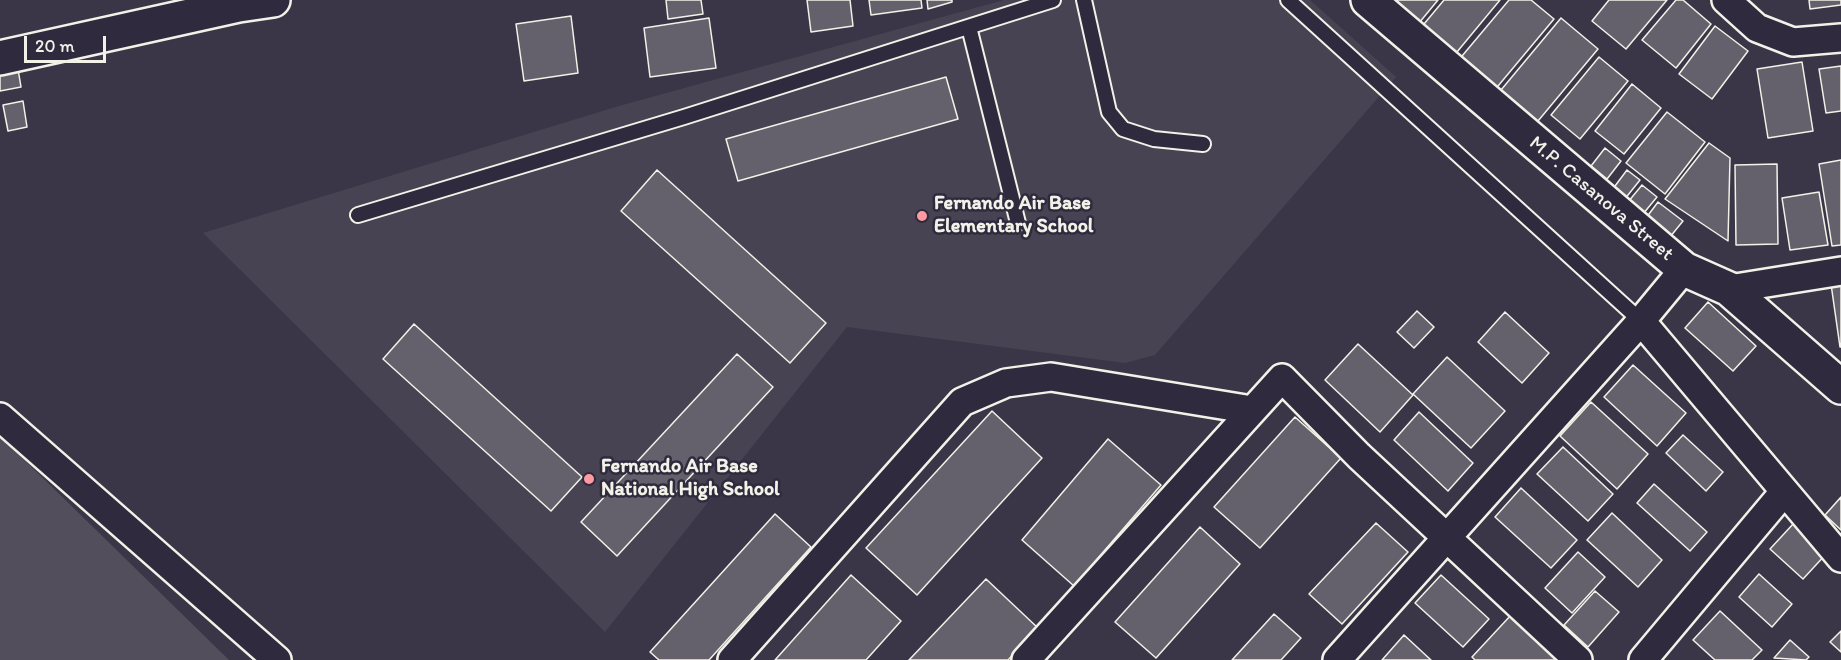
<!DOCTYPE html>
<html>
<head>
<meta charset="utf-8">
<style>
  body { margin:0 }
  #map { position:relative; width:1841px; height:660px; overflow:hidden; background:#3b3647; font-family:Itim,sans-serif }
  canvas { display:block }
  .scale { position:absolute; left:24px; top:36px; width:82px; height:27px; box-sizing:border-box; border:3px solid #f4f1e8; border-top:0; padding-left:8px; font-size:18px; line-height:21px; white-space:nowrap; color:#f4f1e8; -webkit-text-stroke:4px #2f2a3d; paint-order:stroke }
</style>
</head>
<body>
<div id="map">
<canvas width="1841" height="660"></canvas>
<div class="scale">20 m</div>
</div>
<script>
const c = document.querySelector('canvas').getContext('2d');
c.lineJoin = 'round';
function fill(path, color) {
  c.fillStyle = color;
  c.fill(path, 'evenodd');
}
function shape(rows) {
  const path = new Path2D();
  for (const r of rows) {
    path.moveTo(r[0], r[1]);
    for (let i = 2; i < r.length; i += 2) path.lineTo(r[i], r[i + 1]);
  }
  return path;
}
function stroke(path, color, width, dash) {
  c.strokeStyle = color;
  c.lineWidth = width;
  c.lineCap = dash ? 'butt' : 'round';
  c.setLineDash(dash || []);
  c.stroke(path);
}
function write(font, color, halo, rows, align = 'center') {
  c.font = font + ' Itim,sans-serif';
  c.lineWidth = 5;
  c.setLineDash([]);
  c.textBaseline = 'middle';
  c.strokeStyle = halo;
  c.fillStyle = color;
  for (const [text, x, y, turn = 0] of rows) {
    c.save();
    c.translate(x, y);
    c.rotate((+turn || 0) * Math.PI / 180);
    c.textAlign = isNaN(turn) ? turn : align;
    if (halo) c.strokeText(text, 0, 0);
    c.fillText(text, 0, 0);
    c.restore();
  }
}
const built = shape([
  [1004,0,1310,0,1396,77,1155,355,1125,363,847,327,605,632,203,233,619,106]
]);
const green = shape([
  [0,436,229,660,0,660]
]);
const building = shape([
  [666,0,701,0,703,14,668,19,666,0],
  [807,0,850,0,853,26,811,32,807,0],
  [869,0,921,0,922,8,871,15,869,0],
  [927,0,952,0,952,2,928,9,927,0],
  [1391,0,1438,0,1419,23,1391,0],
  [1444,0,1500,0,1452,58,1419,30,1444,0],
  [1509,0,1531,0,1554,19,1493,92,1457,62,1509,0],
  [1609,0,1667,0,1626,49,1592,21,1609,0],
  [1676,0,1683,0,1711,24,1676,68,1642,40,1676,0],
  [1809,0,1841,0,1841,5,1810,9,1809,0],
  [571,16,578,73,524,81,516,24,571,16],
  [709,18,716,68,650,77,644,28,709,18],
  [1561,18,1598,49,1533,127,1496,96,1561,18],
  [1715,26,1748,51,1712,99,1679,74,1715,26],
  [16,57,21,87,0,91,0,60,16,57],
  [1599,57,1628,81,1580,139,1551,115,1599,57],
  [1802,62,1813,131,1768,138,1757,69,1802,62],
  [1841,66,1841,111,1826,113,1819,69,1841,66],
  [946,77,958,119,738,181,726,139,946,77],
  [1632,84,1661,108,1624,154,1595,131,1632,84],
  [23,101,27,127,8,131,3,105,23,101],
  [1667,112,1705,142,1665,194,1626,163,1667,112],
  [1709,143,1730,158,1728,241,1665,199,1709,143],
  [1605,148,1621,161,1607,179,1591,166,1605,148],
  [1841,160,1841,245,1832,246,1819,164,1841,160],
  [1777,164,1778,244,1736,245,1735,165,1777,164],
  [657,170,826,323,790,363,621,211,657,170],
  [1627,170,1640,180,1624,200,1612,190,1627,170],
  [1642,185,1657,197,1643,214,1628,202,1642,185],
  [1819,192,1828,245,1790,250,1782,198,1819,192],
  [1658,202,1683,221,1670,237,1646,218,1658,202],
  [1841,282,1841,347,1840,347,1831,284,1841,282],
  [1708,302,1756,346,1733,371,1685,328,1708,302],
  [1417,311,1434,327,1414,348,1397,332,1417,311],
  [1505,312,1549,353,1522,383,1478,342,1505,312],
  [414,324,582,477,551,511,383,359,414,324],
  [1358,344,1413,395,1380,432,1325,380,1358,344],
  [737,354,773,387,617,556,581,522,737,354],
  [1447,357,1505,411,1471,448,1413,394,1447,357],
  [1633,365,1686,413,1657,446,1604,397,1633,365],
  [1591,402,1648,454,1617,489,1560,436,1591,402],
  [992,411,1042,458,917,595,866,548,992,411],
  [1419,412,1473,463,1448,491,1394,440,1419,412],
  [1295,417,1341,458,1260,548,1214,507,1295,417],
  [1683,435,1723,472,1706,491,1666,453,1683,435],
  [1108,439,1161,485,1074,586,1022,540,1108,439],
  [1563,447,1613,494,1588,521,1537,474,1563,447],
  [1654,484,1707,532,1690,551,1637,503,1654,484],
  [1521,488,1577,540,1551,568,1495,517,1521,488],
  [1841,497,1841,530,1825,515,1841,497],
  [1612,513,1662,560,1638,587,1587,540,1612,513],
  [775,514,811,547,709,660,659,660,650,652,775,514],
  [1376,523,1408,552,1342,624,1309,594,1376,523],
  [1794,523,1827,553,1803,579,1770,549,1794,523],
  [1200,527,1240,564,1156,658,1115,622,1200,527],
  [1578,552,1605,577,1572,613,1545,588,1578,552],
  [1759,574,1792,604,1772,627,1739,597,1759,574],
  [851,575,901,621,866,660,775,660,851,575],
  [1441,575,1489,619,1463,647,1415,603,1441,575],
  [986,579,1038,628,1008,660,909,660,986,579],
  [1595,591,1619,612,1588,647,1564,625,1595,591],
  [1720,611,1762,650,1752,660,1715,660,1693,640,1720,611],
  [1274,614,1301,638,1281,660,1232,660,1274,614],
  [1512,614,1562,660,1475,660,1472,657,1512,614],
  [1841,631,1841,652,1830,642,1841,631],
  [1404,635,1431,660,1382,660,1404,635],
  [1790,640,1809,657,1806,660,1774,658,1790,640]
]);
const lane = shape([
  [1084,0,1109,112,1123,129,1154,139,1203,144],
  [1288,0,1641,321],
  [969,27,1018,223],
  [358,215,684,117,1053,0]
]);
const street = shape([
  [1726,0,1757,28,1793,42,1841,38],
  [1729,289,1841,271],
  [1641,321,1841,558],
  [0,417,277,660],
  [732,660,962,402,1006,383,1051,377,1252,410],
  [1026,660,1282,378,1359,456,1578,660],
  [1337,660,1641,321,1684,269],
  [1643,660,1784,492]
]);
const secondary = shape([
  [1368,0,1684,269,1729,289,1841,387],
  [0,58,239,5,273,0]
]);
const markers = [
  [922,216,6,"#ff9aa2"],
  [589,479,6,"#ff9aa2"]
];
const streetNames = [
  ["M.P. Casanova Street",1601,199,40]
];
const poiNames = [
  ["Fernando Air Base",934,204],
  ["Elementary School",934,227],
  ["Fernando Air Base",601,467],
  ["National High School",601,490]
];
fill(built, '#484352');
fill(green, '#534e5c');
fill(building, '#65616c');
stroke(building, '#f4f1e8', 1.5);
stroke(lane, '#f4f1e8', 18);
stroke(street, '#f4f1e8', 32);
stroke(secondary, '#f4f1e8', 38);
stroke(lane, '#2f2a3d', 14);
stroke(street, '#2f2a3d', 27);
stroke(secondary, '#2f2a3d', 33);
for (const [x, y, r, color] of markers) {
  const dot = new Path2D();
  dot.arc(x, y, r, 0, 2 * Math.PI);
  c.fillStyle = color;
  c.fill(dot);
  stroke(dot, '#2f2a3d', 2);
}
write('20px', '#f4f1e8', '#2f2a3d', streetNames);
write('bold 20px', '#f4f1e8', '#2f2a3d', poiNames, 'left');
</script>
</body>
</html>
